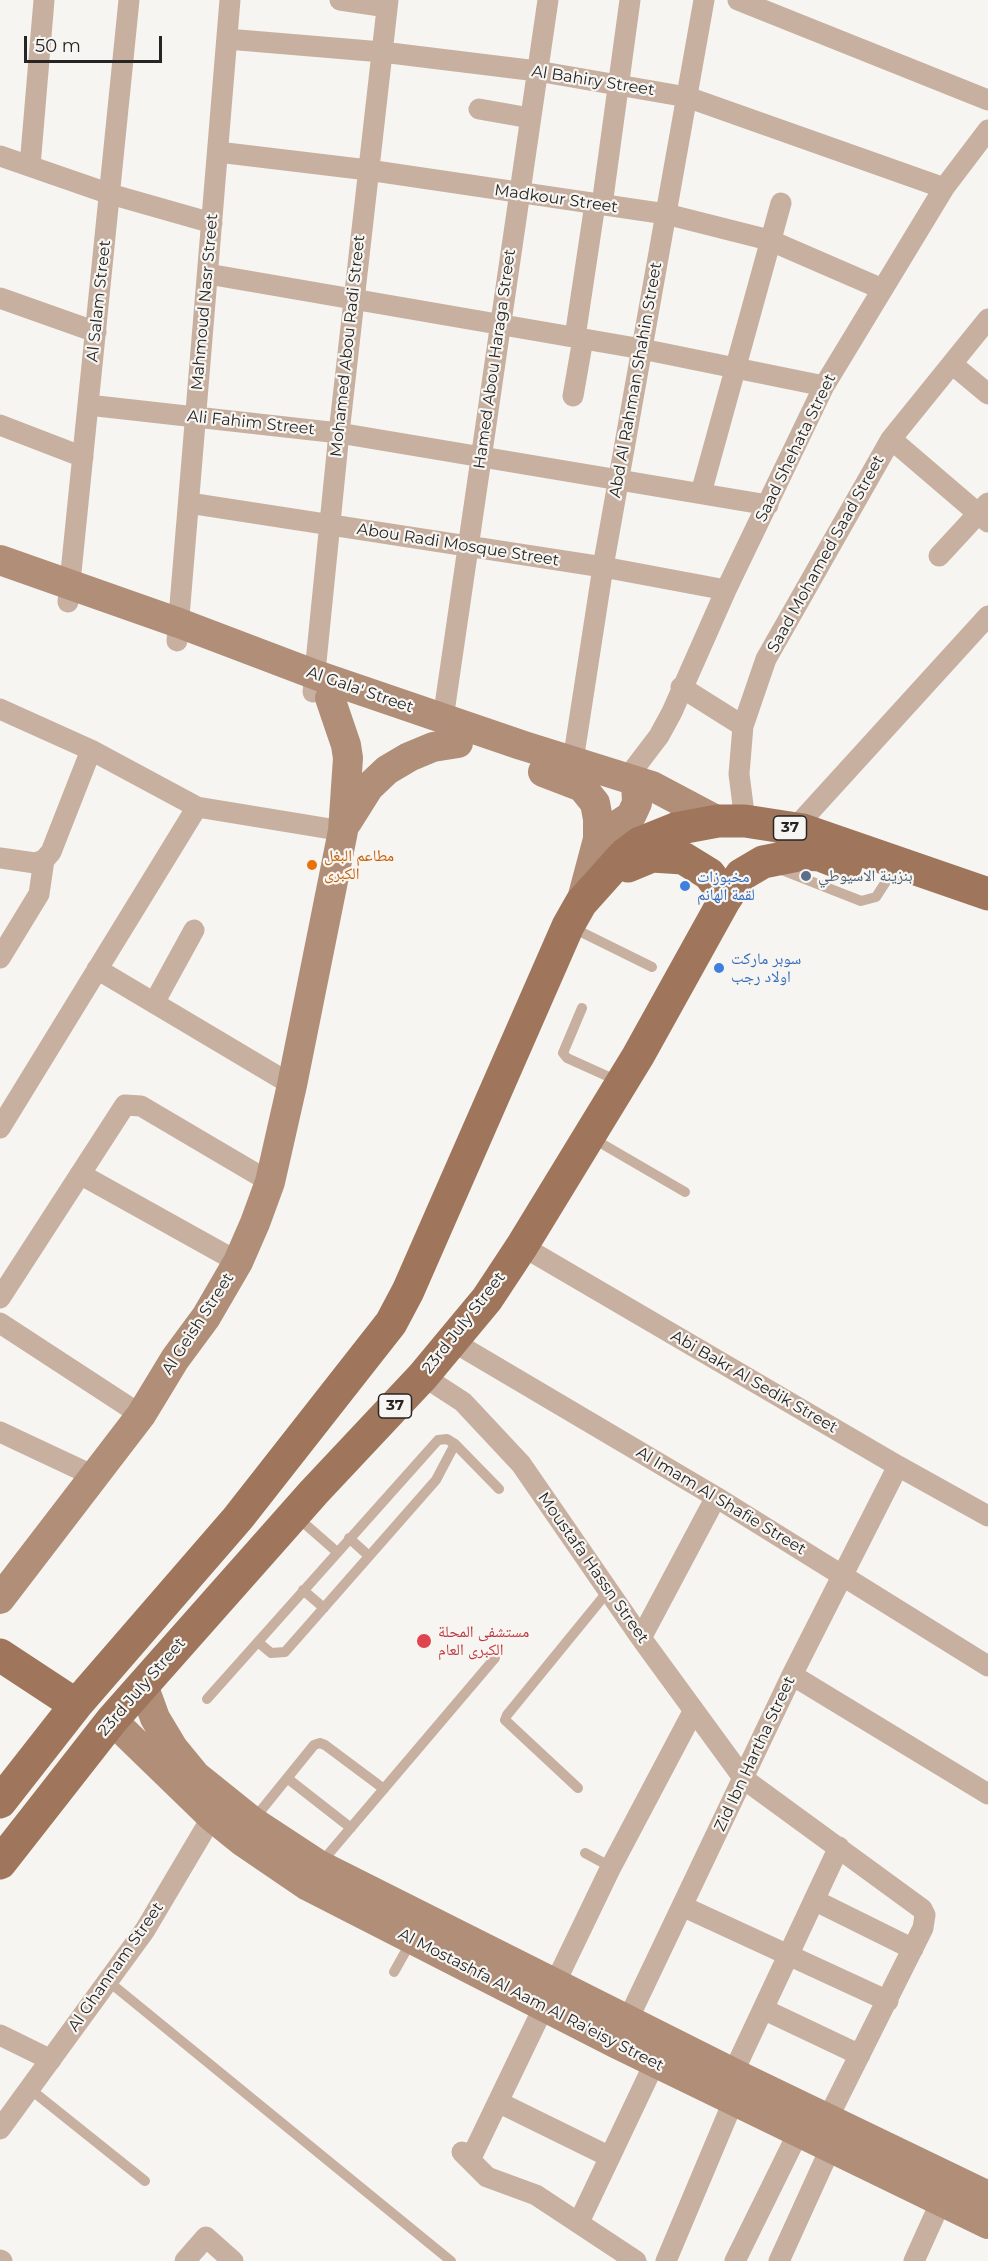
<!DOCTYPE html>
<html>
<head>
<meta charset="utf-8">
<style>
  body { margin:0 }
  #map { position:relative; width:988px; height:2261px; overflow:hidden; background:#f7f5f1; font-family:Montserrat,sans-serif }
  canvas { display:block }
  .scale { position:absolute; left:24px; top:36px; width:138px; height:27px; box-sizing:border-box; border:3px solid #262524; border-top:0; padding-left:8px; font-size:18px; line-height:21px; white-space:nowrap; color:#262524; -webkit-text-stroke:4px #f7f5f1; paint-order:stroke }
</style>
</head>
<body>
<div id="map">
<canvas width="988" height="2261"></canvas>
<div class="scale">50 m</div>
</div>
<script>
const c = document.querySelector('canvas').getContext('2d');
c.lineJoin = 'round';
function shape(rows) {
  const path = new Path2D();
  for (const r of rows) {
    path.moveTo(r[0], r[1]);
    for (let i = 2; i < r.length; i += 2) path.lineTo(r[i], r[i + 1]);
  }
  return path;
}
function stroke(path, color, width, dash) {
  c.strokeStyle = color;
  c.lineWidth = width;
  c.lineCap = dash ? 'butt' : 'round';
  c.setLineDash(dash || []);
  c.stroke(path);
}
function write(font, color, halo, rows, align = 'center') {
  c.font = font + ' Montserrat,"Noto Naskh Arabic",sans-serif';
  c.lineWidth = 4.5;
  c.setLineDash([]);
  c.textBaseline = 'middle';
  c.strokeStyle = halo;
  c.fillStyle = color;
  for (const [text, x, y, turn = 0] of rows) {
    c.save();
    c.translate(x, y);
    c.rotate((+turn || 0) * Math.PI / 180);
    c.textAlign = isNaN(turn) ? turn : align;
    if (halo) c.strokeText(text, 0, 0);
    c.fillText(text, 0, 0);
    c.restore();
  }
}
const lane = shape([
  [777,868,861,901,876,897,887,880],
  [571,927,652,967],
  [582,1008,563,1053,567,1058,618,1081],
  [592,1138,685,1192],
  [297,1517,337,1552],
  [349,1538,369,1556],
  [303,1590,324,1608],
  [258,1642,271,1653,285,1652,436,1480,455,1444],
  [207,1699,438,1440,447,1439,455,1444,499,1489],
  [287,1778,351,1828],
  [578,1788,505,1720,507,1715,609,1590],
  [254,1819,314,1745,320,1743,325,1745,384,1789],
  [585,1853,611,1867],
  [320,1864,495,1658],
  [394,1972,412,1940],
  [108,1981,451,2261],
  [30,2089,145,2181]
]);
const street = shape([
  [340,0,387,7],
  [738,0,988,100],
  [227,39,382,52,537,71,687,97,944,188],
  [479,109,530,118],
  [218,152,368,170,666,214,769,240,882,289],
  [0,156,110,194,212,223],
  [30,166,44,0],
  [602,205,630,0],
  [208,274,642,349,824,386],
  [0,298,96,332],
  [575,337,595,204],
  [952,364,988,394],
  [573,396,583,339],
  [88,405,339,433,768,505],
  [0,425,83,457],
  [891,439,988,522],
  [701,493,781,203],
  [189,503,603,567,726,590],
  [939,556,988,503],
  [68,602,129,0],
  [177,641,230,0],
  [681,687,743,726],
  [313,692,339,433,388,0],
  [0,709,91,750,197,807,343,831],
  [443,719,548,0],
  [573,761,603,567,704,0],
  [627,778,659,736,672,712,726,590,824,386,944,188,988,130],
  [745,821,739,774,743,726,766,659,891,439,988,319],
  [794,829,988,616],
  [0,858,35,863,44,860,51,852,91,750],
  [0,958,39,894,44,860],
  [97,969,292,1085],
  [154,1003,194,930],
  [0,1128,197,807],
  [80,1174,238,1262],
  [522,1246,898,1466,988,1516],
  [0,1298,125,1105,141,1106,270,1182],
  [0,1323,141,1415],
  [452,1341,716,1497,988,1666],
  [423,1376,463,1402,521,1464,641,1638,744,1779,922,1909,925,1915,923,1928,828,2118],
  [0,1432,96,1477],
  [641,1638,716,1497],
  [792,1675,988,1794],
  [814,1900,913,1949],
  [682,1906,888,2001],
  [763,2009,860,2055],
  [622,2032,792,1675,898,1466],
  [0,2035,51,2060],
  [733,2073,839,1847],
  [498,2102,610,2157],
  [0,2129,145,1930,219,1805],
  [462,2152,487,2177,536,2195,636,2261],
  [470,2160,611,1867,694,1710],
  [579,2222,655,2062],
  [0,2260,2,2261],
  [185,2261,206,2237,233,2261],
  [666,2261,738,2090],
  [735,2261,798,2133],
  [779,2261,830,2149],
  [914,2261,946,2190]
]);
const secondary = shape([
  [0,560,179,623,316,675,521,745,652,786,718,821],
  [543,772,582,787,595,803,598,819,598,839,581,903],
  [347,822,369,787,387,770,409,757,433,747,458,743],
  [599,829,613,828,631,816,637,803,636,782],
  [0,1599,141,1415,175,1359,206,1317,238,1262,255,1223,270,1182,292,1085,343,831,348,758,346,745,330,698],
  [143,1685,155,1718,173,1748,196,1776,252,1821,319,1865,743,2078,988,2196],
  [112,1720,211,1816,242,1841,308,1886,617,2044,988,2224]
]);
const primary = shape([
  [628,866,652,856,683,858,709,874,718,886,724,901],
  [0,1655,76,1705],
  [0,1802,76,1705,238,1518,391,1323,408,1291,568,926,581,903,624,855,640,843,675,829,718,821,745,821,803,830,988,894],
  [0,1863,112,1720,314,1492,423,1376,487,1299,522,1246,638,1056,724,901,741,875,763,862,803,854,820,855,846,865]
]);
const markers = [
  [312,865,6,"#e8710a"],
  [806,876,6,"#5c6f8a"],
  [685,886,6,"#3f7fe0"],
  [719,968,6,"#3f7fe0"],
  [424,1641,8,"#e0444e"]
];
const shields = [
  [790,828,33],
  [395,1406,33]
];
const shieldNames = [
  ["37",790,828],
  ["37",395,1406]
];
const streetNames = [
  ["Al Bahiry Street",593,81,9],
  ["Madkour Street",556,199,8],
  ["Al Salam Street",99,301,-84],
  ["Mahmoud Nasr Street",205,302,-85],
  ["Mohamed Abou Radi Street",348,346,-84],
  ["Hamed Abou Haraga Street",495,359,-82],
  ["Abd Al Rahman Shahin Street",636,380,-80],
  ["Ali Fahim Street",251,423,6],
  ["Saad Shehata Street",796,448,-64],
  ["Abou Radi Mosque Street",458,545,9],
  ["Saad Mohamed Saad Street",826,554,-61],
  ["Al Gala' Street",360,690,19],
  ["23rd July Street",464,1323,-52],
  ["Al Geish Street",198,1324,-57],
  ["Abi Bakr Al Sedik Street",754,1382,30],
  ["Al Imam Al Shafie Street",721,1501,31],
  ["Moustafa Hassn Street",593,1568,55],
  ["23rd July Street",142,1687,-49],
  ["Zid Ibn Hartha Street",755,1754,-65],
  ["Al Ghannam Street",116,1967,-55],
  ["Al Mostashfa Al Aam Al Ra'eisy Street",531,2000,27]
];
const foodNames = [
  ["مطاعم البغل",324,856],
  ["الكبرى",324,874]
];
const serviceNames = [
  ["بنزينة الاسيوطي",818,876]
];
const shopNames = [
  ["مخبوزات",697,877],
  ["لقمة الهانم",697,895],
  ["سوبر ماركت",731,959],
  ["اولاد رجب",731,977]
];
const healthNames = [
  ["مستشفى المحلة",438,1632],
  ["الكبرى العام",438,1650]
];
stroke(lane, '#c8b0a1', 10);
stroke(street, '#c8b0a1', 21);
stroke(secondary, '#b18e78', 30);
stroke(primary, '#9f765b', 33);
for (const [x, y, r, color] of markers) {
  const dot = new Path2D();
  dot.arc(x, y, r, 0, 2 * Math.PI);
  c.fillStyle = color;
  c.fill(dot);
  stroke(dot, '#f7f5f1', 2);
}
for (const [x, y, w] of shields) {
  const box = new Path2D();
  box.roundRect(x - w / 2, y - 12, w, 24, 4.5);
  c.fillStyle = '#f7f5f1';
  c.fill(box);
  stroke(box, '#262524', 1.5);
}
write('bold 15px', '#262524', null, shieldNames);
write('16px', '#262524', '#f7f5f1', streetNames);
write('16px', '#c56008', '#f7f5f1', foodNames, 'left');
write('16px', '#4e5e75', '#f7f5f1', serviceNames, 'left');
write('16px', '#366cbe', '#f7f5f1', shopNames, 'left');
write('16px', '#be3a42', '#f7f5f1', healthNames, 'left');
</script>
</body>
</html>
